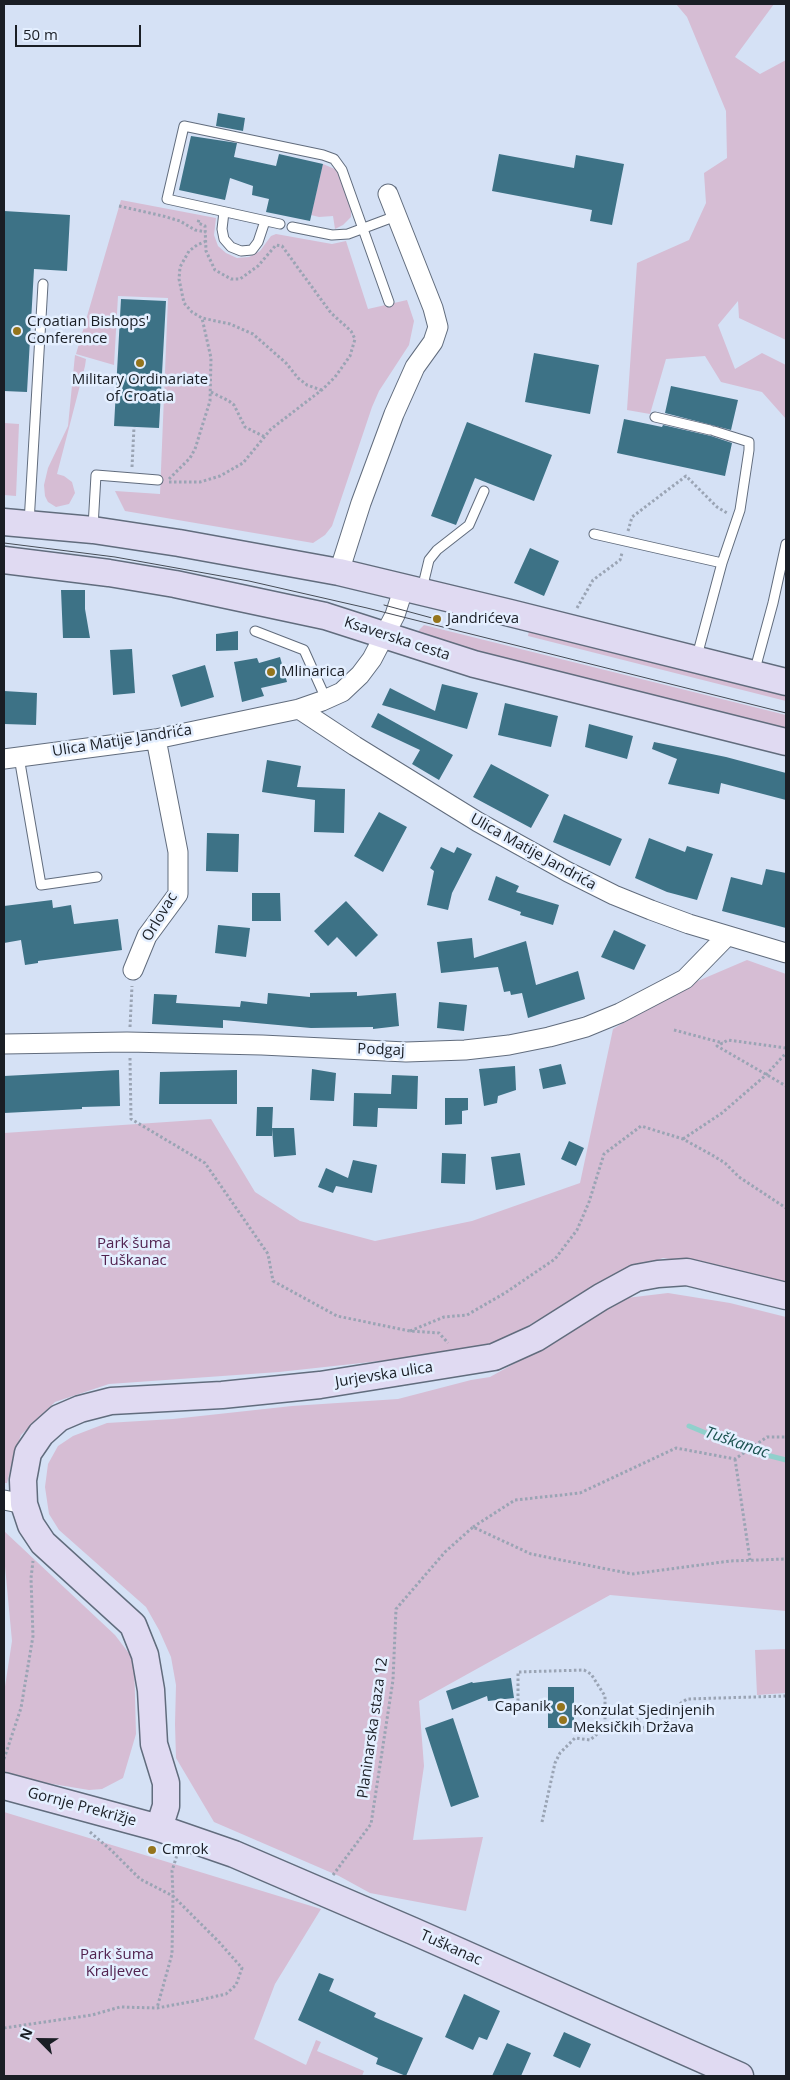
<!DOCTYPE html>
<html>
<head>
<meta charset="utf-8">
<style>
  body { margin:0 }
  #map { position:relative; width:790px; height:2080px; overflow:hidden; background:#d5e1f5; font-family:"Open Sans",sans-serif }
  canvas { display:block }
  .frame { position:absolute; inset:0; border:5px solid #1a1e25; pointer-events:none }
  .north { position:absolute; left:15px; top:2015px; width:50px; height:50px; -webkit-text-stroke:4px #e4efff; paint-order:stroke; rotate:293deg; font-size:14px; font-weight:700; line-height:20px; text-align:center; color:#1a1e25 }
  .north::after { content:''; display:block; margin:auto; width:18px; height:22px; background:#1a1e25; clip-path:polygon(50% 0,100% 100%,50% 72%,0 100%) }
  .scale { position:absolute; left:15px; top:25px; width:126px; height:22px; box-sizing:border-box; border:2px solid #1a1e25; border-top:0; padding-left:6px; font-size:15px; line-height:18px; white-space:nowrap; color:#1a1e25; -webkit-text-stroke:4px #e4efff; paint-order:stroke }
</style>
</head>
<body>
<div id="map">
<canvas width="790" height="2080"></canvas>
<div class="frame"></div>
<div class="north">N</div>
<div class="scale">50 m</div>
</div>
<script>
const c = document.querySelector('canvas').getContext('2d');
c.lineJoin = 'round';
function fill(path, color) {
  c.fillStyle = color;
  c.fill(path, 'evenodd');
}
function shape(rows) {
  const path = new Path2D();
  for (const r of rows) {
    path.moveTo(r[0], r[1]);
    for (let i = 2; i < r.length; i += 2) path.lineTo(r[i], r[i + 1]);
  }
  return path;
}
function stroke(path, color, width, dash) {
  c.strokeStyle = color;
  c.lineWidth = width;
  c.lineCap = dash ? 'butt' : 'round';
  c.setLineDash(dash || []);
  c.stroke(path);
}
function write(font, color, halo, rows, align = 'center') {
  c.font = font + ' "Open Sans",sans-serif';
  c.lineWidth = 5;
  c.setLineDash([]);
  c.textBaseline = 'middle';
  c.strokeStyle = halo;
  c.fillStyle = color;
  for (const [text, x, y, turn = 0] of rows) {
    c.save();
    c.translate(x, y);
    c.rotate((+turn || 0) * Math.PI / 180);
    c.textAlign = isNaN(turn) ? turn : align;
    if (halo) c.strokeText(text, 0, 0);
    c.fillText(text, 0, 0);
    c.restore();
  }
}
const green = shape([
  [676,4,774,4,735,57,760,74,786,60,786,340,739,318,738,301,718,325,735,369,762,353,786,365,786,419,762,392,721,382,705,356,666,359,650,414,627,410,637,263,689,240,706,203,704,173,727,158,726,111,687,17],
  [323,164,337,170,351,209,351,217,343,225,335,229,333,216,319,217,311,215],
  [121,200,216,218,214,235,218,246,226,253,237,258,249,257,260,251,271,236,276,234,332,244,346,241,368,309,407,300,414,321,409,345,379,391,372,407,332,526,325,535,313,543,125,511,115,491,160,494,168,298,118,296,114,365,76,354],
  [75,355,86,359,85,366,57,474,64,476,72,482,75,493,69,504,56,507,48,502,45,496,44,485,48,468,68,426],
  [4,423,19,424,16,496,4,495],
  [424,625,786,715,786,733,413,636],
  [530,626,786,690,786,701,528,636],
  [747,960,786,974,786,1285,717,1267,663,1258,612,1276,504,1340,453,1353,279,1372,109,1384,55,1402,21,1435,13,1458,7,1483,4,1483,4,1133,211,1119,255,1192,300,1221,375,1241,472,1221,580,1183,613,1029,679,989],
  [668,1293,730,1303,786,1317,786,1611,610,1595,419,1701,424,1766,413,1840,483,1837,466,1911,370,1893,339,1876,214,1822,176,1758,175,1724,176,1685,171,1657,159,1630,146,1607,59,1530,49,1514,45,1487,48,1464,58,1446,73,1436,107,1423,173,1419,292,1406,398,1399,471,1380,490,1377,553,1342,618,1299],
  [4,1531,115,1635,134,1660,136,1734,123,1778,102,1789,89,1790,4,1776,4,1693,12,1641,4,1556],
  [786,1649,786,1693,757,1695,755,1650],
  [4,1812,321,1909,275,1984,254,2039,306,2065,316,2040,321,2042,317,2051,364,2071,362,2076,4,2076]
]);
const stream = shape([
  [689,1426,747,1450,786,1460]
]);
const building = shape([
  [218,113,245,118,243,131,216,126],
  [191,136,237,143,234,157,276,166,279,154,323,164,310,221,266,212,269,199,252,195,253,186,230,178,225,200,179,190],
  [499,154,574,168,576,155,624,164,612,225,590,221,592,210,492,191],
  [4,211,70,215,67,271,34,269,27,392,4,391],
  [121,299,166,301,159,428,114,426],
  [534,353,599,365,590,414,525,402],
  [671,386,738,400,731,430,665,413],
  [624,419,662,427,663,425,711,436,732,443,725,476,617,453],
  [467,422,552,455,534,501,475,478,456,525,431,516],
  [530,548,559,561,544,596,514,583],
  [61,590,85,590,85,609,90,638,63,638],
  [238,631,238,650,216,651,216,634],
  [132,649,135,693,113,695,110,650],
  [280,657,287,682,261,688,264,696,242,702,234,662,257,658,259,663],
  [205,665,214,697,181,707,172,675],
  [442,684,478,693,467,729,382,705,390,688,435,711],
  [4,691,37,693,36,725,4,724],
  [505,703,558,716,551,747,498,735],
  [378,713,453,755,439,780,412,764,420,750,371,727],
  [589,724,633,736,627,759,585,747],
  [654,742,726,757,786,773,786,800,721,783,719,794,668,784,677,759,652,749],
  [267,760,301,766,297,787,345,789,344,833,314,832,315,800,262,792],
  [491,764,549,795,531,828,473,797],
  [379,812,407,827,383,872,354,856],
  [564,814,622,839,610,866,553,842],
  [207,833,239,834,238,872,206,871],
  [649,838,685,852,687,846,713,854,697,900,667,892,635,878],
  [441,847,454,853,457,847,472,854,452,893,448,910,427,905,434,871,430,868],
  [766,869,786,873,786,928,722,911,731,877,762,885],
  [496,876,519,886,516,892,559,905,553,925,520,915,521,912,488,900],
  [252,893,280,893,281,921,252,921],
  [52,900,53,908,71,905,74,924,118,919,122,950,38,961,38,963,25,965,21,940,4,943,4,906],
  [346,901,378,935,356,957,337,937,328,946,314,931],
  [218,925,250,928,246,957,215,953],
  [614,930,646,945,634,970,601,957],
  [472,938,474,958,526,941,536,985,578,971,585,999,528,1018,522,993,511,995,510,991,504,992,498,967,441,973,437,942],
  [357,992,357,996,396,993,399,1026,373,1029,373,1027,311,1028,223,1020,223,1028,152,1024,154,994,177,995,176,1003,240,1007,241,1001,267,1004,268,993,310,997,310,993],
  [439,1002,467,1005,464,1031,437,1028],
  [561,1064,566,1084,543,1089,539,1069],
  [515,1066,516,1090,498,1096,497,1103,484,1106,479,1069],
  [312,1069,336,1073,334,1101,310,1100],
  [119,1070,120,1106,82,1107,82,1109,4,1113,4,1076],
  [237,1070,237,1104,159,1104,160,1072],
  [392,1075,418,1076,417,1109,378,1108,377,1127,353,1126,354,1093,391,1094],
  [445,1098,468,1098,468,1110,462,1111,462,1124,445,1125],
  [257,1107,273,1107,272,1128,294,1128,296,1155,274,1157,272,1128,272,1136,256,1136],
  [569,1141,584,1148,576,1166,561,1159],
  [442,1153,466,1154,465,1184,441,1183],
  [520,1153,525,1185,496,1190,491,1157],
  [353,1160,377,1165,372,1193,336,1186,333,1193,318,1187,326,1168,348,1178],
  [511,1678,514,1698,488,1701,487,1696,452,1710,446,1691,472,1682,473,1683],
  [548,1687,574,1687,574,1728,548,1728],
  [453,1718,479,1797,451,1807,425,1728],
  [319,1973,334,1979,329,1991,376,2013,374,2017,423,2038,406,2076,376,2064,378,2058,298,2020],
  [464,1994,500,2011,487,2040,479,2037,473,2050,445,2037],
  [564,2032,591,2044,580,2068,553,2056],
  [507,2043,531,2053,521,2076,492,2076]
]);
const path = shape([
  [119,206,163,216,180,221,195,230,206,232],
  [206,241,197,245,189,251,180,267,179,279,184,303,192,312,202,318,230,324,253,334,286,363,298,378,307,385,321,390],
  [211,392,229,401,234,405,245,427,265,437],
  [132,467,134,427],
  [169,479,190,458,195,449,210,401,211,358,202,318],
  [169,482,200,482,220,476,243,463,271,429,323,389,335,377,350,356,355,339,351,331,331,313,282,246,276,245,258,266,240,279,231,279,215,270,206,251,205,226,198,223,199,219],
  [628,531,632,517,686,476,717,507,727,513],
  [577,608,593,580,620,560,622,553],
  [130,1027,132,986],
  [674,1030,723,1043],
  [786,1048,728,1040,717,1046,786,1086],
  [130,1058,131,1119,205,1163,268,1254,273,1281,337,1316,410,1331,439,1333,448,1343],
  [683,1139,722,1113,766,1075,786,1053],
  [410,1331,444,1317,467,1315,505,1293,555,1259,577,1230,589,1202,604,1154,641,1126,683,1139,712,1155,725,1163,739,1177,786,1208],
  [735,1459,750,1560],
  [473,1527,515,1500,580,1493,676,1448,735,1459,767,1437,786,1437],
  [509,1708,518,1707,518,1672,584,1670,591,1674,605,1696,605,1723,602,1730,590,1740,575,1738,560,1753,555,1763,542,1822],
  [605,1711,631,1711,643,1728,654,1730,678,1705,687,1699,786,1696],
  [4,1759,21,1708,33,1636,31,1578,33,1561],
  [90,1832,112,1851,140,1879,173,1896,172,1954,157,2008],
  [333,1875,371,1824,393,1680,396,1609,445,1552,473,1527,531,1554,632,1574,730,1561,786,1559],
  [4,2028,92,2015,120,2007,157,2008,195,2001,226,1994,236,1985,242,1968,219,1942,173,1896,172,1871,177,1855]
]);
const lane = shape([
  [224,212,222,229,224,239,231,247,241,251,252,250,258,242,265,221],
  [280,224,167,199,184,126,323,155,334,159,342,170,389,302],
  [292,227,332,235,348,234,396,216],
  [655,417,710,430],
  [29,523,43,284],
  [93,527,96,475,158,480],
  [594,534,722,563],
  [422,589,429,560,437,550,469,525,484,491],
  [255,631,304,650,326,699],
  [697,656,722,563,740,510,749,450,749,442,714,431],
  [754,673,773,603,786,544],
  [19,757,41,885,97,877]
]);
const street = shape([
  [339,572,361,503,394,414,415,367,433,342,438,327,433,308,388,194],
  [299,709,355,746,478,822,568,872,614,895,651,910,689,924,786,953],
  [4,759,156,739,299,709,322,701,342,692,360,675,372,659,395,615,404,587],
  [133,970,147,936,178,894,178,852,156,739],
  [4,1044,127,1042,262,1045,406,1052,465,1050,509,1045,549,1037,586,1027,620,1013,685,979,727,936],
  [4,1500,24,1504]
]);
const secondary = shape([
  [4,522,93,530,179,543,339,572,510,613,786,682],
  [4,560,109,573,175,584,325,616,474,664,786,742],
  [4,1786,159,1828,234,1854,413,1931,740,2076],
  [159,1828,166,1806,166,1783,154,1744,151,1690,145,1655,133,1625,43,1543,31,1525,24,1504,23,1480,28,1453,41,1434,59,1418,80,1409,111,1401,222,1395,320,1385,494,1357,536,1338,601,1297,636,1278,658,1274,687,1272,786,1296]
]);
const tram = shape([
  [4,543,115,557,249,581,367,608,786,713],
  [384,605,432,618]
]);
const markers = [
  [17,331,5,"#95751d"],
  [140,363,5,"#95751d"],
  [437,619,5,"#95751d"],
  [271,672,5,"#95751d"],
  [561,1707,5,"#95751d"],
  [563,1720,5,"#95751d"],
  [152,1850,5,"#95751d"]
];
const poiNames = [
  ["Croatian Bishops'",27,322],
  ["Conference",27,339],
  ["Military Ordinariate",140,380,"center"],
  ["of Croatia",140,397,"center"],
  ["Jandrićeva",447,619],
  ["Mlinarica",281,672],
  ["Capanik",551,1707,"right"],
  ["Konzulat Sjedinjenih",573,1711],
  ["Meksičkih Država",573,1728],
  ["Cmrok",162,1850]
];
const streetNames = [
  ["Ksaverska cesta",397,639,18],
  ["Ulica Matije Jandrića",122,741,-9],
  ["Ulica Matije Jandrića",533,852,29],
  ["Orlovac",160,917,-59],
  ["Podgaj",381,1050,2],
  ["Jurjevska ulica",384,1375,-9],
  ["Planinarska staza 12",373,1728,-82],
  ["Gornje Prekrižje",82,1807,15],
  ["Tuškanac",451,1948,24]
];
const parkNames = [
  ["Park šuma",134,1244],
  ["Tuškanac",134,1261],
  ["Park šuma",117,1955],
  ["Kraljevec",117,1972]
];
const waterNames = [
  ["Tuškanac",737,1443,19]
];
fill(green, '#d6bdd4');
stroke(stream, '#91d0cc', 5);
fill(building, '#3d7286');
stroke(lane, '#616c7d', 11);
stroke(street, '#616c7d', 21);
stroke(secondary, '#616c7d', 29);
stroke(path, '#9aa4b4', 3, [2.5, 2.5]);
stroke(lane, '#fff', 9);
stroke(street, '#fff', 19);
stroke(secondary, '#e0daf2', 26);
stroke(tram, '#464c56', 1);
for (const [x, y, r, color] of markers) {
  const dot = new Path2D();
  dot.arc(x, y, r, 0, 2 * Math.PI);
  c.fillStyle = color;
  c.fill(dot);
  stroke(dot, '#e4efff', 2);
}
write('15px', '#1a1e25', '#e4efff', poiNames, 'left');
write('15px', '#1a1e25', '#e4efff', streetNames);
write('15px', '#522350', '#e4efff', parkNames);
write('italic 16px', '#1b5250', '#e4efff', waterNames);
</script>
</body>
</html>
